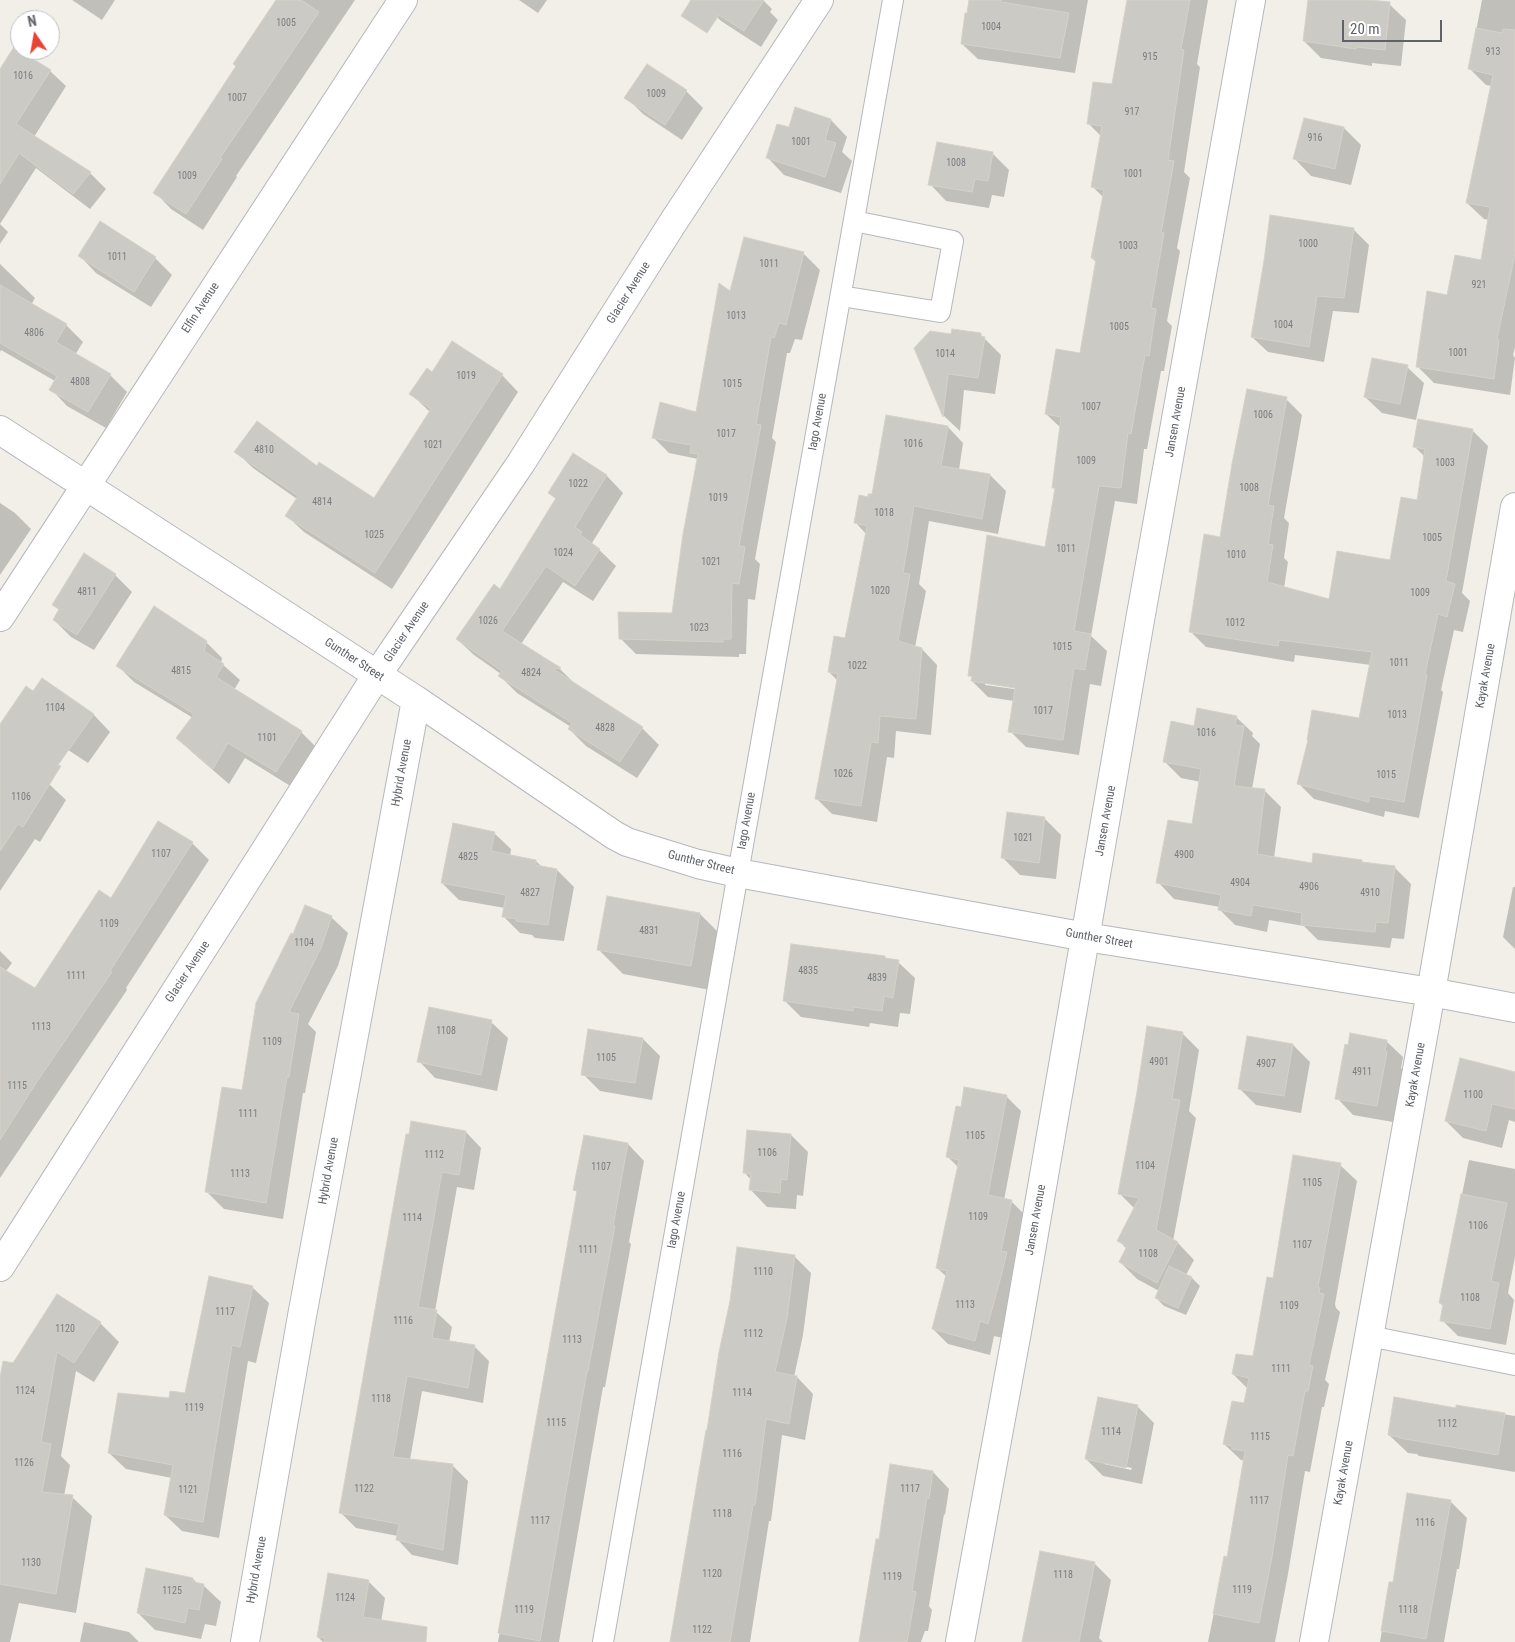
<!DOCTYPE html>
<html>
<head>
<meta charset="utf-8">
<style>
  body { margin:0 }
  #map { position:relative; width:1515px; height:1642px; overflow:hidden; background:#f1efe8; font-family:"Roboto Condensed",sans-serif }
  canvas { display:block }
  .north { position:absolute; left:10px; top:10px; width:50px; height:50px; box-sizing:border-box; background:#fff; border:1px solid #bfc1c3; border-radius:50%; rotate:348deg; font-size:14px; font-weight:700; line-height:20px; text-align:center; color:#5f6368 }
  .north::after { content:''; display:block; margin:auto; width:18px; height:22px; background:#ea4335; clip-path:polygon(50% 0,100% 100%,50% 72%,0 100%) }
  .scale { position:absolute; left:1342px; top:20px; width:100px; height:22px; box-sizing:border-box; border:2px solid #5f6368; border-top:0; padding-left:6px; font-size:15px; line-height:18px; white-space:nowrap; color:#5f6368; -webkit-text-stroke:4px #fff; paint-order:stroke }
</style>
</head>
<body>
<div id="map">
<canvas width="1515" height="1642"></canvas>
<div class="north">N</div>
<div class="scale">20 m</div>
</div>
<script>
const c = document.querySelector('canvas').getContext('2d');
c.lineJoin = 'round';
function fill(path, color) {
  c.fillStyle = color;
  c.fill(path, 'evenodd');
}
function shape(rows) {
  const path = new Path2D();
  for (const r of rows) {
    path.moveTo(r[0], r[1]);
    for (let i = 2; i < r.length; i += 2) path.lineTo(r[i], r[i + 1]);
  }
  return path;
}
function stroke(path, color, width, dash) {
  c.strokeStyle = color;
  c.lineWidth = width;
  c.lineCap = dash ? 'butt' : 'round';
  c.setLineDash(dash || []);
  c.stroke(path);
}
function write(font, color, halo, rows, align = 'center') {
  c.font = font + ' "Roboto Condensed",sans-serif';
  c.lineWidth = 5;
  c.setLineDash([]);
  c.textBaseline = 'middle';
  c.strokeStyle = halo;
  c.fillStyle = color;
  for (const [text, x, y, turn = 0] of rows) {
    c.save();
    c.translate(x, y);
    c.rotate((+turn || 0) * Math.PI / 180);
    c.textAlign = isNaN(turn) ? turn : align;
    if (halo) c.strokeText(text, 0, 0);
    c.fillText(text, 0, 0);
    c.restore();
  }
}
const shadow = shape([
  [72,0,115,0,102,20],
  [277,0,355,0,236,176,237,177,203,230,171,209,155,192,237,67],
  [519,0,547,0,538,13],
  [707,0,763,0,772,9,770,12,778,20,761,47,721,21,704,4],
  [970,0,1088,0,1075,73,978,59,962,44],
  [1128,0,1208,0,1197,64,1200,67,1184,172,1190,178,1177,248,1180,251,1167,321,1172,326,1164,371,1161,371,1147,449,1144,449,1137,504,1115,501,1091,636,1107,651,1101,686,1090,684,1079,755,1026,747,1010,731,1014,701,988,697,972,681,973,678,970,675,1046,548,1056,489,1054,487,1061,428,1046,414,1081,354,1096,262,1092,258,1104,198,1093,187,1102,137,1089,124,1113,85],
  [985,682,1021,688,1021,690,985,685],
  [1309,0,1358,0,1389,4,1406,20,1401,66,1372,63,1372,66,1321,58,1304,41],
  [1482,0,1515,0,1515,347,1513,355,1515,358,1510,395,1434,383,1418,367,1448,296,1482,261,1489,220,1484,219,1467,203,1492,86,1486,85,1469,68],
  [647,66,686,91,703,108,682,140,643,114,626,97],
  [0,70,50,71,66,86,34,137,90,173,106,189,90,209,36,168,0,224,8,232,0,244],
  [1305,119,1344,128,1361,145,1351,185,1311,176,1295,159],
  [831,120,847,137,842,152,852,161,841,193,784,175,768,158],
  [992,153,1009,170,1004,197,992,195,989,208,946,201,930,184],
  [1271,216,1353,229,1369,245,1359,313,1333,311,1324,362,1268,352,1252,337],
  [101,223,155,258,172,275,151,307,96,273,80,256],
  [804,254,820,270,802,340,795,339,790,353,787,353,772,438,776,442,755,559,760,564,755,600,748,599,746,654,739,654,739,657,636,654,620,638,673,614,698,459,669,453,653,437,697,414,730,294],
  [0,264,35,298,31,305,66,325,83,342,75,355,110,375,127,392,106,428,67,406,51,389,55,381,1,350,0,352],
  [952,335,981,335,1001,355,995,394,964,390,960,431,944,416,915,349],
  [1407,367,1424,383,1416,420,1382,413,1365,397],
  [432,374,502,375,518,392,392,589,304,532,287,516,297,499,253,468,236,452,317,467,374,499,430,412,411,394],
  [1286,399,1302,415,1284,518,1289,523,1284,558,1288,562,1284,588,1330,601,1391,561,1418,501,1425,457,1414,446,1472,430,1488,446,1462,593,1470,601,1463,632,1454,630,1441,690,1443,692,1419,818,1385,811,1384,817,1314,799,1298,783,1360,719,1371,665,1295,655,1294,662,1206,647,1190,631,1221,538],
  [948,427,963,443,959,470,990,475,1006,491,998,534,929,521,919,584,926,591,915,647,922,649,937,665,931,735,896,731,894,758,887,757,877,822,832,814,816,798,838,681,829,672,846,639,866,534,856,523,869,498],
  [573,455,607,476,623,493,592,543,616,566,593,601,563,582,521,644,560,669,576,685,642,728,659,745,637,778,586,746,569,729,571,727,517,693,500,676,501,674,474,655,457,639,501,590,557,500,549,493],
  [0,503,15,513,31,529,0,575],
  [115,575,132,592,94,650,71,637,54,620,60,611,54,605],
  [206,642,222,658,221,663,240,680,234,690,301,732,317,748,292,787,245,758,229,784,193,753,177,737,193,718,134,682,118,666],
  [43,680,94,715,110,732,88,763,30,725,33,692],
  [1236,717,1253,733,1252,736,1260,744,1252,789,1265,791,1281,807,1274,858,1313,864,1361,861,1364,864,1394,867,1411,884,1404,939,1392,938,1390,948,1318,940,1304,926,1269,920,1267,932,1235,925,1219,909,1220,907,1174,899,1158,882,1193,826,1201,782,1181,778,1165,762,1195,727],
  [0,755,49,784,66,800,40,842,35,839,0,891],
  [1044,818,1061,835,1056,879,1020,875,1003,858],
  [494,833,511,849,510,856,536,861,542,867,557,870,574,887,564,941,535,938,532,935,520,933,503,916,505,908,459,900,442,883],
  [192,843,209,860,126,988,127,990,0,1178,0,1042,35,990,111,899],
  [1513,887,1515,887,1515,949,1503,937],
  [608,897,700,914,725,939,716,991,623,974,598,949],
  [331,917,348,933,338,966,308,1024,316,1032,305,1093,303,1093,283,1219,224,1209,207,1192,243,1091,294,936],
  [0,951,12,963,0,979],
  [884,957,887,960,898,962,915,978,910,1014,900,1013,898,1027,870,1023,869,1027,801,1017,784,1000],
  [491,1022,508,1038,497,1091,435,1078,419,1061],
  [589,1031,643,1039,660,1056,652,1100,600,1091,583,1074],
  [1182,1033,1199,1050,1189,1111,1196,1118,1173,1241,1178,1243,1194,1260,1186,1275,1192,1278,1200,1286,1186,1315,1164,1306,1156,1298,1159,1291,1137,1279,1120,1262,1127,1249,1118,1240,1135,1209,1119,1193],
  [1248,1037,1293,1045,1310,1062,1301,1113,1256,1105,1239,1088],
  [1386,1041,1403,1057,1401,1068,1403,1070,1393,1122,1353,1115,1337,1098],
  [1515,1073,1515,1122,1509,1120,1502,1148,1463,1138,1446,1121],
  [1006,1096,1021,1111,1004,1200,1011,1201,1026,1216,1003,1338,994,1336,990,1355,948,1344,933,1329,947,1277,937,1268,959,1168,948,1157,962,1108],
  [466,1132,481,1148,474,1190,457,1187,435,1311,452,1327,449,1342,474,1346,489,1361,483,1403,422,1391,410,1460,453,1466,468,1481,458,1565,412,1555,397,1539,398,1536,356,1528,340,1512,407,1135],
  [791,1135,808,1152,803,1196,797,1195,796,1209,767,1207,751,1190,751,1180,744,1172],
  [628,1144,644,1161,629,1242,631,1244,605,1387,603,1387,559,1642,498,1642,578,1193,575,1190],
  [1469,1160,1515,1169,1515,1257,1508,1293,1514,1300,1506,1345,1458,1336,1442,1320,1444,1307,1440,1303],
  [1340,1165,1357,1181,1335,1304,1336,1308,1340,1312,1325,1380,1329,1384,1324,1407,1322,1407,1310,1472,1305,1471,1288,1574,1275,1642,1208,1642,1225,1558,1228,1558,1245,1461,1241,1460,1224,1444,1245,1404,1248,1389,1233,1374,1254,1358,1274,1280],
  [794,1256,811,1273,803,1335,794,1377,797,1377,813,1394,805,1440,782,1435,771,1521,769,1521,750,1642,671,1642],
  [252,1287,269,1303,256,1363,248,1361,219,1538,182,1531,165,1515,172,1478,126,1469,109,1453,170,1399,186,1395],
  [100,1323,119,1342,94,1382,76,1371,61,1456,70,1465,64,1496,72,1497,92,1516,76,1613,19,1603,10,1642,0,1642,0,1385,13,1364],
  [1137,1406,1154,1423,1142,1484,1103,1476,1086,1459],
  [1104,1462,1132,1468,1131,1470,1104,1464],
  [1457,1407,1515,1416,1515,1472,1419,1456,1417,1454,1408,1453,1389,1435,1457,1409],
  [933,1472,949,1489,945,1515,944,1514,929,1606,932,1610,928,1631,925,1631,921,1642,860,1642,880,1540],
  [1450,1501,1467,1518,1459,1569,1457,1569,1444,1642,1380,1642,1390,1583,1394,1584],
  [1094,1563,1111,1580,1099,1638,1103,1642,1023,1642],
  [193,1579,198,1584,204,1586,221,1602,216,1626,205,1624,201,1639,155,1630,138,1613],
  [368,1581,385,1598,381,1622,395,1642,323,1642,318,1637],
  [84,1622,129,1632,139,1642,80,1642]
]);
const building = shape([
  [276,0,301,0,319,12,220,158,222,159,186,214,153,193,236,66,233,64,276,0],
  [691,0,764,0,744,31,719,15,707,33,681,16,691,0],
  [969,0,1001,0,1001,2,1069,13,1060,58,961,44,965,13,967,13,969,0],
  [1127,0,1190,0,1181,49,1184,50,1168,160,1174,161,1161,233,1164,233,1151,308,1156,309,1149,356,1145,355,1131,434,1128,433,1121,488,1099,486,1074,631,1091,634,1085,670,1074,668,1063,740,1008,732,1015,688,971,681,972,676,968,676,987,535,1045,547,1055,488,1052,488,1061,417,1045,414,1056,349,1080,353,1096,259,1091,258,1104,190,1091,187,1102,126,1087,124,1093,82,1112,84,1127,0],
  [1308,0,1369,0,1390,2,1385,50,1356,47,1356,49,1303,41,1308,0],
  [1476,28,1502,33,1503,29,1515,30,1515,254,1497,339,1499,340,1494,379,1416,367,1427,291,1447,295,1455,255,1481,260,1490,207,1466,203,1493,75,1468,69,1476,28],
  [14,47,51,70,16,124,91,172,73,194,19,153,0,184,0,69,14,47],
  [647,64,687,90,665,125,624,98,647,64],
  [795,107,831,119,825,140,836,143,825,177,766,158,777,124,789,127,795,107],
  [1304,118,1344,127,1335,169,1293,159,1304,118],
  [937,142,993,152,988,181,975,179,972,192,928,185,937,142],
  [1270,215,1354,228,1344,298,1317,296,1309,347,1251,337,1264,261,1270,215],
  [100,221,156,257,134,292,78,256,100,221],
  [744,237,804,252,786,325,779,323,774,338,771,337,756,424,761,425,739,546,745,547,739,584,732,583,731,639,723,639,723,642,619,639,618,612,672,613,683,534,698,454,690,453,691,445,652,438,660,402,696,412,719,283,730,291,744,237],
  [0,285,67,324,56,342,111,374,88,412,49,390,57,376,0,343,0,285],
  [952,329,981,333,981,336,985,337,978,378,948,374,943,417,914,348,930,331,951,334,952,329],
  [452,341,503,374,375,573,285,516,298,496,234,452,257,421,317,466,319,462,374,498,431,409,409,394,427,368,432,372,452,341],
  [1372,358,1408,365,1400,404,1364,397,1372,358],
  [1247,389,1287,397,1268,505,1274,506,1268,544,1273,545,1267,582,1329,599,1337,551,1390,560,1401,497,1417,500,1425,449,1413,447,1418,419,1473,429,1446,581,1455,584,1447,617,1438,614,1425,674,1427,675,1404,802,1369,796,1369,802,1297,784,1308,740,1307,740,1312,710,1359,718,1372,652,1279,640,1278,646,1189,632,1204,534,1220,537,1232,464,1247,389],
  [886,415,948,426,941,466,990,474,982,519,914,506,903,573,910,574,898,641,922,648,916,719,880,716,878,743,871,742,861,806,815,799,838,674,828,672,834,636,845,638,867,526,854,523,859,495,868,497,868,494,872,494,886,415],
  [573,453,607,475,575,527,582,532,580,535,600,549,575,586,546,566,502,631,561,668,553,669,643,727,620,762,568,729,572,723,498,676,502,671,456,639,494,584,500,589,556,498,548,493,573,453],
  [84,553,116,574,77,635,53,620,59,609,52,605,84,553],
  [154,606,207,641,204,651,224,664,216,677,302,731,276,772,228,743,213,769,176,738,194,714,116,666,154,606],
  [42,678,94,714,58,765,61,766,23,827,18,824,0,851,0,724,26,686,33,691,42,678],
  [1197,708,1237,716,1235,725,1244,726,1234,786,1265,789,1257,854,1312,863,1313,853,1362,860,1362,862,1395,866,1388,923,1376,922,1375,932,1301,925,1302,913,1253,905,1251,916,1218,910,1221,895,1156,883,1168,820,1192,824,1201,769,1163,762,1171,721,1194,726,1197,708],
  [1007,812,1045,817,1039,863,1001,858,1007,812],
  [158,821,193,842,110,971,112,972,38,1080,0,1140,0,967,35,988,99,890,111,898,158,821],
  [453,823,495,832,491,851,536,860,536,865,557,869,548,925,516,921,517,919,502,917,506,895,441,883,453,823],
  [607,896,700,913,691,966,597,950,607,896],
  [305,905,332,916,321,948,289,1012,299,1014,289,1077,287,1077,266,1203,205,1192,222,1087,242,1090,256,1003,291,933,293,934,305,905],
  [791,944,885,956,885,958,899,960,893,998,884,996,882,1011,853,1007,853,1011,783,1001,791,944],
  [429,1007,492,1020,481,1075,417,1062,429,1007],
  [1147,1026,1183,1032,1172,1099,1180,1100,1156,1230,1178,1242,1157,1283,1119,1262,1127,1246,1117,1241,1139,1198,1118,1194,1137,1092,1147,1026],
  [588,1029,643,1038,635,1083,581,1075,588,1029],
  [1350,1033,1387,1040,1385,1051,1387,1052,1377,1106,1335,1099,1345,1044,1348,1045,1350,1033],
  [1247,1036,1293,1044,1284,1096,1238,1089,1247,1036],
  [1460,1058,1515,1072,1515,1109,1492,1104,1486,1131,1445,1121,1460,1058],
  [964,1087,1007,1095,988,1195,1012,1200,1001,1251,1007,1252,999,1284,988,1324,980,1321,975,1341,932,1329,947,1271,936,1268,959,1160,946,1157,956,1106,961,1107,964,1087],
  [411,1121,466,1131,459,1175,442,1172,418,1307,437,1310,432,1338,475,1345,468,1388,407,1376,393,1457,453,1464,443,1550,396,1540,399,1524,339,1513,406,1134,409,1134,411,1121],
  [747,1130,791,1134,787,1180,781,1179,780,1193,749,1190,751,1174,743,1173,747,1130],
  [584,1135,628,1143,613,1226,615,1226,588,1371,587,1371,540,1641,498,1633,577,1191,573,1190,584,1135],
  [1293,1155,1341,1163,1318,1287,1320,1288,1319,1293,1324,1294,1309,1365,1313,1366,1308,1391,1305,1391,1293,1456,1288,1455,1272,1557,1259,1623,1213,1614,1224,1556,1227,1557,1245,1451,1232,1449,1232,1446,1223,1444,1232,1401,1244,1403,1249,1378,1232,1374,1236,1354,1253,1356,1267,1277,1273,1278,1293,1155],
  [1461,1194,1507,1203,1491,1281,1499,1283,1490,1329,1440,1321,1443,1304,1439,1303,1461,1194],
  [737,1247,795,1255,787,1318,775,1372,797,1376,789,1424,766,1419,755,1505,753,1505,730,1642,670,1642,706,1430,707,1430,719,1352,730,1301,737,1247],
  [1169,1266,1192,1277,1178,1308,1155,1298,1169,1266],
  [209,1276,253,1286,240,1347,232,1345,203,1522,164,1515,173,1465,108,1453,118,1393,169,1398,170,1391,185,1393,209,1276],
  [57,1294,101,1322,74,1363,57,1352,41,1442,51,1444,42,1492,73,1495,56,1594,0,1584,0,1378,3,1361,13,1363,57,1294],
  [1098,1397,1138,1405,1126,1468,1085,1459,1098,1397],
  [1394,1397,1456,1408,1456,1405,1505,1413,1498,1455,1399,1438,1399,1437,1388,1435,1394,1397],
  [890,1464,933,1471,929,1499,927,1498,912,1591,916,1592,907,1642,859,1642,876,1539,879,1539,890,1464],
  [1407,1493,1451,1500,1426,1639,1381,1631,1389,1582,1393,1582,1407,1493],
  [1040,1551,1095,1562,1079,1642,1022,1642,1040,1551],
  [146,1568,193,1578,193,1582,204,1584,199,1610,188,1608,185,1623,137,1613,146,1568],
  [328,1573,369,1580,363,1617,427,1627,426,1642,324,1642,325,1638,317,1637,328,1573]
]);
const lane = shape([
  [841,296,940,312,953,241,854,221],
  [1369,1336,1515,1365],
  [603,1642,738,873,893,0]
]);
const street = shape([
  [0,430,416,700,614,835,627,842,698,864,738,873,1086,937,1431,992,1515,1008],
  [0,617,403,0],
  [0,1267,377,675,521,463,672,224,819,0],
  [245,1642,302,1316,416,700],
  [960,1642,1018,1326,1140,620,1251,0],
  [1314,1642,1431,992,1515,507]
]);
const numberNames = [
  ["1005",286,23],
  ["1004",991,27],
  ["913",1493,52],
  ["915",1150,57],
  ["1016",23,76],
  ["1009",656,94],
  ["1007",237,98],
  ["917",1132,112],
  ["916",1315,138],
  ["1001",801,142],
  ["1008",956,163],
  ["1001",1133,174],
  ["1009",187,176],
  ["1000",1308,244],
  ["1003",1128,246],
  ["1011",117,257],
  ["1011",769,264],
  ["921",1479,285],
  ["1013",736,316],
  ["1004",1283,325],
  ["1005",1119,327],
  ["4806",34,333],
  ["1001",1458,353],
  ["1014",945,354],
  ["1019",466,376],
  ["4808",80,382],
  ["1015",732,384],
  ["1007",1091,407],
  ["1006",1263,415],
  ["1017",726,434],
  ["1016",913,444],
  ["1021",433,445],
  ["4810",264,450],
  ["1009",1086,461],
  ["1003",1445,463],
  ["1022",578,484],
  ["1008",1249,488],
  ["1019",718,498],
  ["4814",322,502],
  ["1018",884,513],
  ["1025",374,535],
  ["1005",1432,538],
  ["1011",1066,549],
  ["1024",563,553],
  ["1010",1236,555],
  ["1021",711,562],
  ["1020",880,591],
  ["4811",87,592],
  ["1009",1420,593],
  ["1026",488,621],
  ["1012",1235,623],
  ["1023",699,628],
  ["1015",1062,647],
  ["1011",1399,663],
  ["1022",857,666],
  ["4815",181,671],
  ["4824",531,673],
  ["1104",55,708],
  ["1017",1043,711],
  ["1013",1397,715],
  ["4828",605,728],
  ["1016",1206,733],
  ["1101",267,738],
  ["1026",843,774],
  ["1015",1386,775],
  ["1106",21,797],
  ["1021",1023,838],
  ["1107",161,854],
  ["4900",1184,855],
  ["4825",468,857],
  ["4904",1240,883],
  ["4906",1309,887],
  ["4827",530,893],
  ["4910",1370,893],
  ["1109",109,924],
  ["4831",649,931],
  ["1104",304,943],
  ["4835",808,971],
  ["1111",76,976],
  ["4839",877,978],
  ["1113",41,1027],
  ["1108",446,1031],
  ["1109",272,1042],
  ["1105",606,1058],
  ["4901",1159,1062],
  ["4907",1266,1064],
  ["4911",1362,1072],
  ["1115",17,1086],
  ["1100",1473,1095],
  ["1111",248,1114],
  ["1105",975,1136],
  ["1106",767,1153],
  ["1112",434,1155],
  ["1104",1145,1166],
  ["1107",601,1167],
  ["1113",240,1174],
  ["1105",1312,1183],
  ["1109",978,1217],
  ["1114",412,1218],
  ["1106",1478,1226],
  ["1107",1302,1245],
  ["1111",588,1250],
  ["1108",1148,1254],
  ["1110",763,1272],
  ["1108",1470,1298],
  ["1113",965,1305],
  ["1109",1289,1306],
  ["1117",225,1312],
  ["1116",403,1321],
  ["1120",65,1329],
  ["1112",753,1334],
  ["1113",572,1340],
  ["1111",1281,1369],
  ["1124",25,1391],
  ["1114",742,1393],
  ["1118",381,1399],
  ["1119",194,1408],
  ["1115",556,1423],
  ["1112",1447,1424],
  ["1114",1111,1432],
  ["1115",1260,1437],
  ["1116",732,1454],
  ["1126",24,1463],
  ["1122",364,1489],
  ["1117",910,1489],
  ["1121",188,1490],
  ["1117",1259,1501],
  ["1118",722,1514],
  ["1117",540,1521],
  ["1116",1425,1523],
  ["1130",31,1563],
  ["1120",712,1574],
  ["1118",1063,1575],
  ["1119",892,1577],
  ["1119",1242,1590],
  ["1125",172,1591],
  ["1124",345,1598],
  ["1119",524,1610],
  ["1118",1408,1610],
  ["1122",702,1630]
];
const streetNames = [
  ["Glacier Avenue",629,293,-58],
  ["Elfin Avenue",201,308,-57],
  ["Iago Avenue",818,422,-80],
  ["Jansen Avenue",1176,422,-80],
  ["Glacier Avenue",407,632,-56],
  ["Gunther Street",354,660,33],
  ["Kayak Avenue",1486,676,-80],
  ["Hybrid Avenue",402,773,-80],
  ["Iago Avenue",747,821,-80],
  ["Jansen Avenue",1106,821,-80],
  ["Gunther Street",701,863,14],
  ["Gunther Street",1099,939,10],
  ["Glacier Avenue",188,972,-57],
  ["Kayak Avenue",1416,1075,-80],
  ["Hybrid Avenue",329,1171,-80],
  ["Iago Avenue",677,1220,-80],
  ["Jansen Avenue",1036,1220,-80],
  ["Kayak Avenue",1344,1473,-80],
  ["Hybrid Avenue",257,1570,-80]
];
fill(shadow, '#0003');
fill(building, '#cccac5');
stroke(building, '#d6d1c6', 1);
stroke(lane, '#b5b8bc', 22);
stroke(street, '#b5b8bc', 30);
stroke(lane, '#fff', 20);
stroke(street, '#fff', 28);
write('10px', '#7a7d7f', null, numberNames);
write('12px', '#5f6368', '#fff', streetNames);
</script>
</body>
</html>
